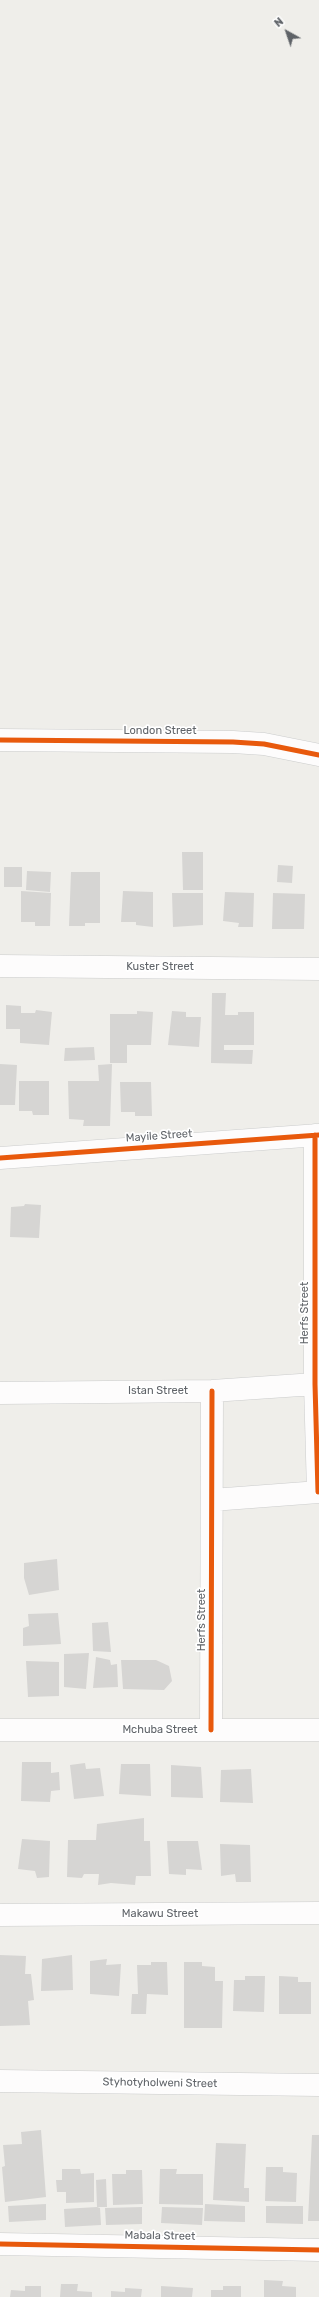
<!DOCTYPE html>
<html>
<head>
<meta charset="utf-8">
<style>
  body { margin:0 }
  #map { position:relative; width:319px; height:2297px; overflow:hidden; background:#efeeea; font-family:Rubik,sans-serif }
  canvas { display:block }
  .north { position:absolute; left:267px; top:12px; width:40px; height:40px; -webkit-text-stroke:3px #fff; paint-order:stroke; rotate:320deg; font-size:11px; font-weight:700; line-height:16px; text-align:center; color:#5f6368 }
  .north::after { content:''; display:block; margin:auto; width:14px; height:18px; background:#5f6368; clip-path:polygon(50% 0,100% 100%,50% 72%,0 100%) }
</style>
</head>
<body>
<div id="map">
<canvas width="319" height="2297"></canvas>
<div class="north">N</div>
</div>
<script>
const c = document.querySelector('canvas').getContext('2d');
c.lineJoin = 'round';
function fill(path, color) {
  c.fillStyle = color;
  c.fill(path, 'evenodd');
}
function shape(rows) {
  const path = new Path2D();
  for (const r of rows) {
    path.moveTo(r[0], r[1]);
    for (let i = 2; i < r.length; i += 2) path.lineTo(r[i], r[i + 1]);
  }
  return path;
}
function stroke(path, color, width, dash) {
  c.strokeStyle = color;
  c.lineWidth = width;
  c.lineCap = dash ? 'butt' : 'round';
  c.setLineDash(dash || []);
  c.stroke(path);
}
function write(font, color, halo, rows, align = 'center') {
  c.font = font + ' Rubik,sans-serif';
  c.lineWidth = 3.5;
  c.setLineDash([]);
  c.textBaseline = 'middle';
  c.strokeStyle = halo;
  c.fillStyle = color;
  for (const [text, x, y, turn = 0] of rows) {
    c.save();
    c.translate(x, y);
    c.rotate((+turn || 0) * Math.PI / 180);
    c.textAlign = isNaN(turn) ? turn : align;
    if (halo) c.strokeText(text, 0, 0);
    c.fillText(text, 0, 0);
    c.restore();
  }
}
const building = shape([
  [182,852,203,852,203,890,183,890],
  [278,865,293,866,292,883,277,882],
  [4,867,22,867,22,887,4,887],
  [27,871,51,872,50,892,26,890],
  [71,872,100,872,100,923,85,923,85,926,69,926],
  [21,891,51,893,50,926,35,926,35,922,21,922],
  [123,891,153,892,153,927,136,925,136,922,121,922],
  [225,892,254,893,253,927,238,927,239,923,223,921],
  [172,893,203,893,203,925,173,927],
  [273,893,305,894,304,929,272,929],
  [212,993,226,993,225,1015,238,1015,238,1012,254,1012,254,1045,224,1045,224,1050,253,1050,252,1064,211,1063],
  [6,1005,21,1006,21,1013,35,1013,36,1010,52,1012,49,1045,20,1043,20,1029,6,1029],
  [137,1011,153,1012,151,1045,127,1045,127,1063,110,1063,110,1014,137,1014],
  [172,1011,186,1012,186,1017,201,1017,199,1047,168,1045],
  [94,1047,95,1060,64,1061,65,1048],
  [0,1064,17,1065,15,1105,0,1105],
  [112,1064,110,1126,83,1126,84,1120,69,1119,68,1081,99,1081,98,1065],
  [19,1081,49,1081,49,1115,33,1115,32,1111,19,1111],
  [120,1082,151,1082,152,1116,135,1116,135,1112,121,1112],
  [25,1204,41,1205,39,1238,10,1237,11,1207,24,1206],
  [57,1559,59,1590,29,1595,24,1578,24,1563],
  [58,1613,61,1644,23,1646,23,1628,29,1626,28,1614],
  [108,1622,111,1652,93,1651,92,1623],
  [89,1653,86,1689,64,1687,64,1654],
  [96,1657,110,1660,111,1665,117,1664,118,1687,93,1688],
  [121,1660,156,1660,169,1666,172,1681,164,1690,123,1689],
  [26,1661,59,1662,59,1696,28,1697],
  [22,1762,51,1762,51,1773,59,1772,60,1790,51,1791,50,1802,21,1801],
  [85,1763,86,1769,100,1768,104,1796,74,1799,70,1765],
  [121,1764,150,1764,151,1796,119,1794],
  [171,1765,201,1767,203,1798,171,1797],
  [251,1769,253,1803,220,1802,221,1770],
  [144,1818,144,1841,150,1841,151,1876,136,1876,135,1885,111,1883,98,1885,99,1874,84,1874,82,1878,67,1877,68,1840,96,1840,97,1824],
  [22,1839,50,1841,49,1877,37,1878,35,1871,18,1869],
  [167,1841,198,1841,202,1870,186,1869,186,1875,169,1874],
  [220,1844,250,1845,251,1882,236,1882,235,1874,221,1876],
  [0,1955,26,1956,25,1974,31,1974,34,2000,28,2001,30,2025,0,2026],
  [72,1955,73,1990,41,1991,42,1959],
  [107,1959,106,1965,121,1964,119,1996,90,1994,90,1961],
  [151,1962,167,1962,168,1995,147,1994,146,2014,131,2014,132,1994,138,1994,137,1965,151,1965],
  [184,1962,202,1962,202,1966,215,1967,215,1981,223,1981,222,2028,184,2028],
  [245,1976,265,1976,264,2012,233,2011,234,1980,245,1980],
  [279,1976,298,1977,298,1982,311,1982,311,2014,279,2014],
  [41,2130,46,2197,5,2202,2,2167,5,2166,3,2145,22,2144,21,2132],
  [312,2135,319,2135,319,2221,308,2221],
  [216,2143,246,2144,244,2188,249,2188,249,2202,213,2200],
  [266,2167,283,2167,283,2172,297,2173,296,2202,265,2201],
  [62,2169,80,2169,81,2174,94,2173,94,2202,66,2203,66,2192,57,2192,56,2180,62,2180],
  [160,2169,177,2169,176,2174,203,2174,203,2205,159,2204],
  [126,2170,142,2170,143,2204,113,2205,112,2174,126,2174],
  [106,2179,107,2207,97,2207,100,2208,101,2225,65,2227,64,2209,97,2207,96,2180],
  [46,2204,46,2220,9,2222,8,2206],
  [205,2204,245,2206,245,2222,204,2221],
  [266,2206,303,2206,303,2224,266,2223],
  [142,2207,142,2224,106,2225,105,2208],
  [162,2207,203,2208,202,2225,161,2223],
  [264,2280,283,2281,282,2286,296,2287,296,2297,264,2297],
  [61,2284,78,2284,77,2291,92,2292,92,2297,60,2297],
  [25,2286,41,2286,41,2297,10,2297,11,2290,25,2291],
  [161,2286,193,2288,192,2297,161,2297],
  [223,2286,241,2286,241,2297,211,2297,211,2290,223,2290],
  [125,2288,142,2289,141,2297,111,2297,111,2291,125,2292]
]);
const minor = shape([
  [0,740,233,742,264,744,319,755],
  [0,966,319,969],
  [315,1135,315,1384,318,1492],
  [0,1158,319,1135],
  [0,1393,212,1391,315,1384],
  [212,1500,319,1492],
  [0,1730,319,1730],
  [211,1730,212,1391],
  [0,1915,319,1913],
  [0,2081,319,2085],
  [0,2244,319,2250]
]);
const cycleway = shape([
  [0,740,233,742,264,744,319,755],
  [315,1135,315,1384,318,1492],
  [0,1158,319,1135],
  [211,1730,212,1391],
  [0,2244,319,2250]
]);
const streetNames = [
  ["London Street",160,731],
  ["Kuster Street",160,967],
  ["Mayile Street",159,1136,-4],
  ["Herfs Street",305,1313,-90],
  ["Istan Street",158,1391],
  ["Herfs Street",202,1620,-90],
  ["Mchuba Street",160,1730],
  ["Makawu Street",160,1914],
  ["Styhotyholweni Street",160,2083,1],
  ["Mabala Street",160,2236,1]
];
fill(building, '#d6d5d3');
stroke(minor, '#cbcccc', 23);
stroke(minor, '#fdfcfc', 22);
stroke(cycleway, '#e8590c', 5);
write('11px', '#5f6368', '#fff', streetNames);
</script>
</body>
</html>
